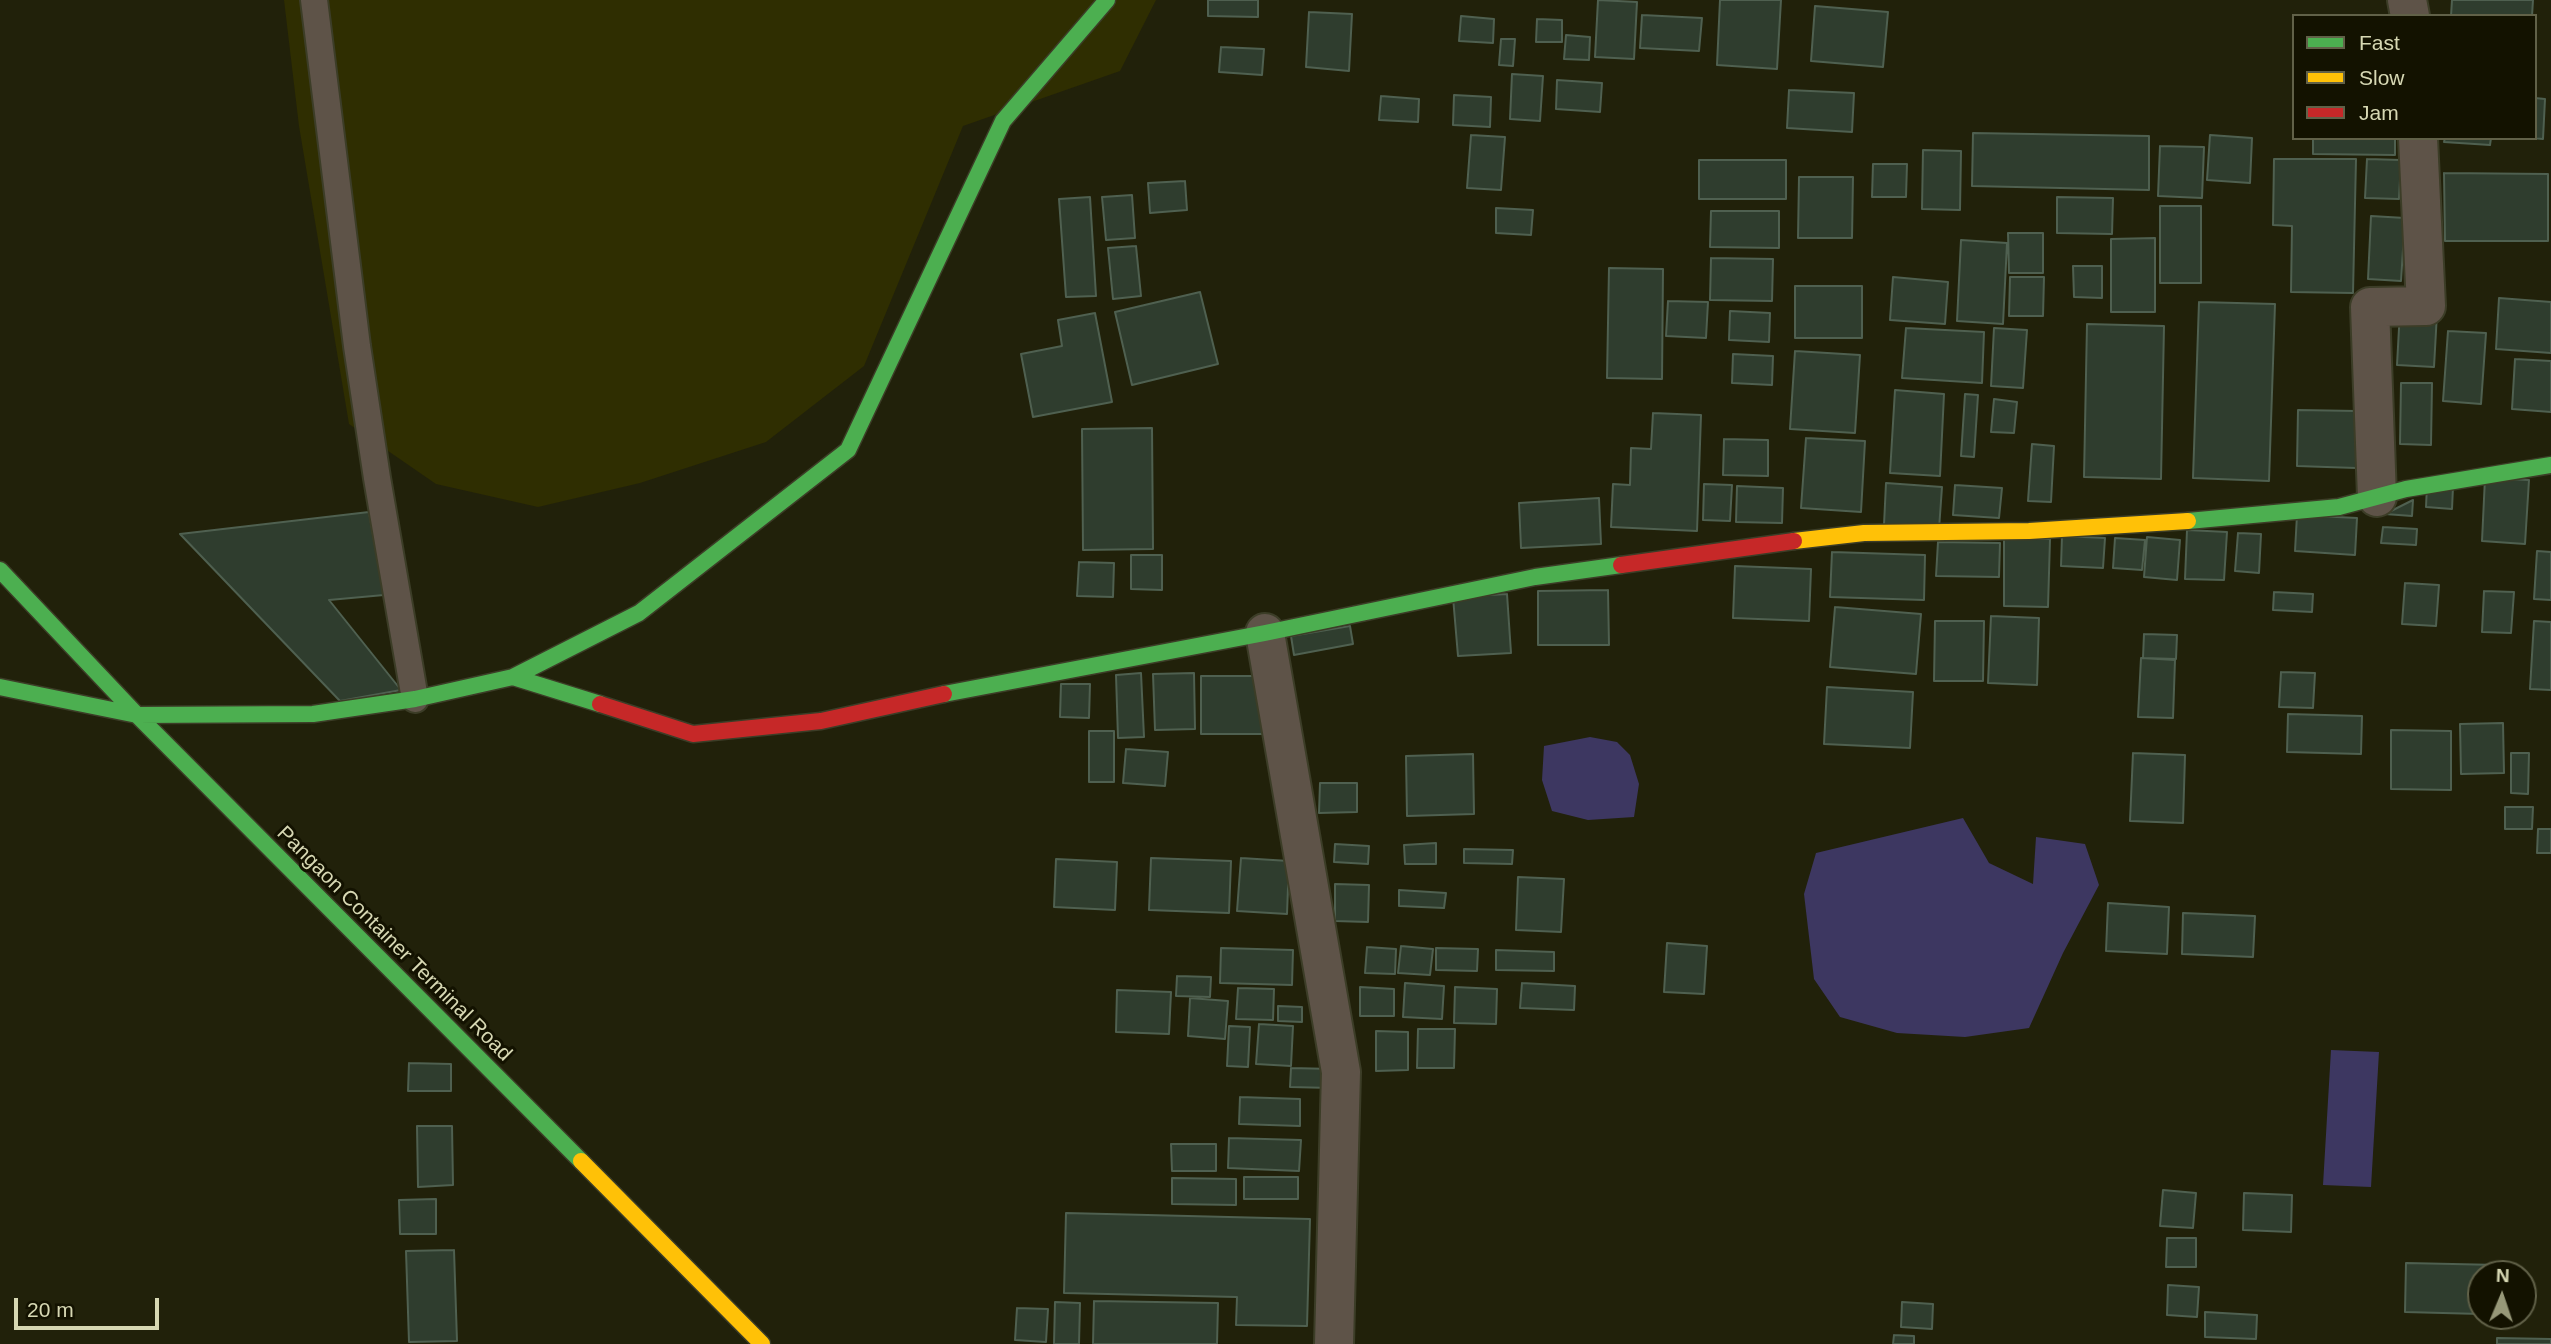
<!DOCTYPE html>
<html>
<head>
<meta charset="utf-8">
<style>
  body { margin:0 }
  #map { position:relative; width:2551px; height:1344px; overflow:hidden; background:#21210a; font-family:Helvetica,sans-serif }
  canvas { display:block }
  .legend { position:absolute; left:2292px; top:14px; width:245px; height:126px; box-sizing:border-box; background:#131200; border:2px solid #616148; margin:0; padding:9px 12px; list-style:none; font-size:21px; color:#d7d8b3 }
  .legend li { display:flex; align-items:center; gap:14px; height:35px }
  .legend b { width:35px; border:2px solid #616148 }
  .north { position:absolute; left:2467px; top:1260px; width:70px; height:70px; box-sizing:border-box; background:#131200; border:2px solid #616148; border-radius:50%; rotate:2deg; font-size:19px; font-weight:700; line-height:28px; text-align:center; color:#d7d8b3 }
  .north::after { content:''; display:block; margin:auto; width:24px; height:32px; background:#979878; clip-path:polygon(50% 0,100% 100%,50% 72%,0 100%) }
  .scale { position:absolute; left:14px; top:1298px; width:145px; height:32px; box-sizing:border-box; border:4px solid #d7d8b3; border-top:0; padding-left:9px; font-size:21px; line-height:24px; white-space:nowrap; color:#d7d8b3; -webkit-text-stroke:5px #131200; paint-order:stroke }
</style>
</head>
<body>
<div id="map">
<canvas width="2551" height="1344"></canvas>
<ul class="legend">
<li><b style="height:9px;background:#4caf50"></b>Fast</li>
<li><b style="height:9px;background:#ffc107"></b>Slow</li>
<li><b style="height:9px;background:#c62828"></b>Jam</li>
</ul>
<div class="north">N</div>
<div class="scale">20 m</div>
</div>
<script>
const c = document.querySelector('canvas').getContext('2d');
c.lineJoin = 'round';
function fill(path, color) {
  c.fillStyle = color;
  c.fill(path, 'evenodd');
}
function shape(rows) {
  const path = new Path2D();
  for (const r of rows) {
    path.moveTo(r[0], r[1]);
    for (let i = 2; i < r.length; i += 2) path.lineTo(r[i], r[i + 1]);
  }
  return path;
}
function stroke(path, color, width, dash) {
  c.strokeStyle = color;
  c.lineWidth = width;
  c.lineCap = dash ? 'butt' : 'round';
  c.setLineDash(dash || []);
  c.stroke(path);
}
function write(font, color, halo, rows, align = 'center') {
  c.font = font + ' Helvetica,sans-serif';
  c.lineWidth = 6;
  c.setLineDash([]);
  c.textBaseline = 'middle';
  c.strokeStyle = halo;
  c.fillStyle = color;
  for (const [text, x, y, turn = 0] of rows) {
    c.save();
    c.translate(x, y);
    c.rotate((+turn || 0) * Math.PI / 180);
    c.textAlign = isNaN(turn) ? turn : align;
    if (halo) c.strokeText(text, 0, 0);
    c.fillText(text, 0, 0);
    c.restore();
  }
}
const built = shape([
  [284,0,1156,0,1120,71,963,126,864,366,766,442,640,483,538,507,436,484,349,424,299,126]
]);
const water = shape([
  [1590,737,1617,742,1630,755,1639,784,1634,817,1588,820,1552,811,1542,780,1544,746],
  [1963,818,1989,863,2033,884,2036,837,2085,844,2099,885,2063,953,2029,1028,1965,1037,1897,1033,1840,1017,1814,979,1804,894,1816,853],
  [2331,1050,2379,1052,2371,1187,2323,1185]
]);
const building = shape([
  [1208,0,1258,0,1258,17,1208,16,1208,0],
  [1598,0,1637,2,1634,59,1595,57,1598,0],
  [1720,0,1781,0,1777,69,1717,65,1720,0],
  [2452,0,2533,0,2532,16,2451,16,2452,0],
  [1815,6,1888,12,1883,67,1811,61,1815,6],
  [1309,12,1352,14,1349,71,1306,67,1309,12],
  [1642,15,1702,18,1699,51,1640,48,1642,15],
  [1461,16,1494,19,1493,43,1459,41,1461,16],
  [1537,19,1562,20,1562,42,1536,42,1537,19],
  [1566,35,1590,37,1589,60,1564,59,1566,35],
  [1501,39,1515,39,1513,66,1499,65,1501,39],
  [1221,47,1264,49,1262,75,1219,72,1221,47],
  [1512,74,1543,76,1540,121,1510,119,1512,74],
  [1557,80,1602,83,1600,112,1556,109,1557,80],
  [1789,90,1854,93,1852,132,1787,128,1789,90],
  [1454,95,1491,97,1490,127,1453,125,1454,95],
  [1381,96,1419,99,1418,122,1379,120,1381,96],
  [2535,98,2545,99,2543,139,2531,138,2535,138,2535,98],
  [1973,133,2149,136,2149,190,1972,186,1973,133],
  [1471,135,1505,137,1501,190,1467,188,1471,135],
  [2210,135,2252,138,2250,183,2207,180,2210,135],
  [2313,138,2395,138,2395,155,2313,154,2313,138],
  [2445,138,2491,138,2490,145,2444,142,2445,138],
  [2160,146,2204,147,2202,198,2158,196,2160,146],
  [1923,150,1961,151,1960,210,1922,209,1923,150],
  [2274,159,2356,159,2353,293,2291,292,2292,226,2273,225,2274,159],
  [2367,159,2401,160,2399,199,2365,198,2367,159],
  [1699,160,1786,160,1786,199,1699,199,1699,160],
  [1873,164,1907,164,1906,197,1872,197,1873,164],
  [2444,173,2548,174,2548,241,2445,241,2444,173],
  [1799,177,1853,177,1852,238,1798,238,1799,177],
  [1185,181,1187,210,1150,213,1148,183,1185,181],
  [1132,195,1135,238,1106,240,1102,197,1132,195],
  [1090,197,1096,296,1066,297,1059,199,1090,197],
  [2057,197,2113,198,2112,234,2057,233,2057,197],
  [2160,206,2201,206,2201,283,2160,283,2160,206],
  [1496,208,1533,210,1531,235,1496,233,1496,208],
  [1711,211,1779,211,1779,248,1710,247,1711,211],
  [2371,216,2405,218,2401,281,2368,279,2371,216],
  [2008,233,2043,233,2043,273,2009,273,2008,233],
  [2155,238,2155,312,2111,312,2111,239,2155,238],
  [1961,240,2007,243,2003,324,1957,321,1961,240],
  [1136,246,1141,296,1113,299,1108,248,1136,246],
  [1711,258,1773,259,1772,301,1710,300,1711,258],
  [2073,266,2102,266,2102,298,2074,297,2073,266],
  [1609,268,1663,269,1662,379,1607,378,1609,268],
  [1893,277,1948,282,1945,324,1890,320,1893,277],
  [2010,277,2044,277,2043,316,2009,316,2010,277],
  [1795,286,1862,286,1862,338,1795,338,1795,286],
  [1200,292,1218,364,1132,385,1115,312,1200,292],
  [2499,298,2551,302,2551,353,2496,349,2499,298],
  [1668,301,1708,302,1706,338,1666,336,1668,301],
  [2199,302,2275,304,2269,481,2193,478,2199,302],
  [2400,310,2437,313,2434,367,2397,365,2400,310],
  [1730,311,1770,313,1769,342,1729,340,1730,311],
  [1095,313,1112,402,1033,417,1021,354,1062,346,1058,320,1095,313],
  [2087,324,2164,326,2161,479,2084,477,2087,324],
  [1906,328,1984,332,1982,383,1902,378,1906,328],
  [1994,328,2027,330,2023,388,1991,386,1994,328],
  [2448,331,2486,333,2481,404,2443,401,2448,331],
  [1795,351,1860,355,1855,433,1790,429,1795,351],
  [1733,354,1773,356,1772,385,1732,383,1733,354],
  [2515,359,2551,361,2551,412,2512,409,2515,359],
  [2401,383,2432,383,2431,445,2400,444,2401,383],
  [1895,390,1944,394,1940,476,1890,473,1895,390],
  [1965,394,1978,395,1974,457,1961,456,1965,394],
  [1994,399,2017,402,2014,433,1991,432,1994,399],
  [2298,410,2357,411,2356,468,2297,466,2298,410],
  [1653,413,1701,415,1697,531,1611,527,1613,484,1630,485,1631,448,1651,449,1653,413],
  [1152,428,1153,549,1083,550,1082,429,1152,428],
  [1806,438,1865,441,1861,512,1801,508,1806,438],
  [1724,439,1768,440,1768,476,1723,475,1724,439],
  [2032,444,2054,446,2051,502,2028,501,2032,444],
  [2485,478,2529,480,2525,544,2482,541,2485,478],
  [1886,483,1942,487,1939,529,1884,525,1886,483],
  [1704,484,1732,485,1730,521,1703,520,1704,484],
  [1955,485,2002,488,1999,518,1953,515,1955,485],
  [2427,485,2453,487,2452,509,2426,507,2427,485],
  [1737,486,1783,488,1782,523,1736,522,1737,486],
  [1599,498,1601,544,1521,548,1519,503,1599,498],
  [2413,500,2412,516,2385,514,2413,500],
  [369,512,384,595,329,600,401,690,340,701,180,534,369,512],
  [2297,515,2357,518,2355,555,2295,551,2297,515],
  [2383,527,2417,529,2416,545,2381,543,2383,527],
  [2187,530,2227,532,2224,580,2185,579,2187,530],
  [2238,533,2261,534,2259,573,2235,571,2238,533],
  [2062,536,2105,538,2103,568,2061,566,2062,536],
  [2147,537,2180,540,2177,580,2144,577,2147,537],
  [2004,538,2050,539,2048,607,2004,606,2004,538],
  [2115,538,2145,540,2142,570,2113,568,2115,538],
  [1938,542,2000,543,1999,577,1936,576,1938,542],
  [2537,551,2551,552,2551,600,2534,599,2537,551],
  [1832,552,1925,555,1924,600,1830,597,1832,552],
  [1131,555,1162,555,1162,590,1131,589,1131,555],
  [1079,562,1114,563,1113,597,1077,596,1079,562],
  [1735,566,1811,569,1809,621,1733,618,1735,566],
  [2405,583,2439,585,2436,626,2402,624,2405,583],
  [1608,590,1609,645,1538,645,1538,591,1608,590],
  [2484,591,2514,592,2511,633,2482,632,2484,591],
  [2274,592,2313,594,2312,612,2273,610,2274,592],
  [1507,594,1511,653,1458,656,1453,597,1507,594],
  [1835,607,1921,614,1916,674,1830,667,1835,607],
  [1991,616,2039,618,2037,685,1988,683,1991,616],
  [1935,621,1984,621,1983,681,1934,681,1935,621],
  [2534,621,2551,622,2551,690,2530,689,2534,621],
  [1350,626,1353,644,1294,655,1291,636,1350,626],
  [2144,634,2177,635,2176,659,2143,658,2144,634],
  [2141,658,2175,660,2173,718,2138,717,2141,658],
  [2281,672,2315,673,2313,708,2279,707,2281,672],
  [1141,673,1144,737,1118,738,1116,675,1141,673],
  [1194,673,1195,729,1155,730,1153,674,1194,673],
  [1201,676,1268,676,1268,734,1201,734,1201,676],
  [1061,684,1090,684,1089,718,1060,717,1061,684],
  [1827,687,1913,692,1910,748,1824,744,1827,687],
  [2288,714,2362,716,2361,754,2287,752,2288,714],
  [2503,723,2504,773,2461,774,2460,724,2503,723],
  [2391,730,2451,731,2451,790,2391,789,2391,730],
  [1089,731,1114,731,1114,782,1089,782,1089,731],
  [1126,749,1168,752,1165,786,1123,783,1126,749],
  [2133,753,2185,755,2183,823,2130,821,2133,753],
  [2511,753,2529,753,2528,794,2511,793,2511,753],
  [1473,754,1474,814,1407,816,1406,756,1473,754],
  [1320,783,1357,783,1357,812,1319,813,1320,783],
  [2505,807,2533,807,2532,829,2505,829,2505,807],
  [2538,829,2551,829,2551,853,2537,853,2538,829],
  [1436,843,1436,864,1405,864,1404,845,1436,843],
  [1335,844,1369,846,1368,864,1334,862,1335,844],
  [1464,849,1513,850,1512,864,1464,863,1464,849],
  [1151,858,1231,861,1229,913,1149,910,1151,858],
  [1241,858,1289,861,1287,914,1237,911,1241,858],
  [1056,859,1117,862,1115,910,1054,907,1056,859],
  [1518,877,1564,879,1561,932,1516,930,1518,877],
  [1335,884,1369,885,1368,922,1335,921,1335,884],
  [1399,890,1446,893,1444,908,1399,906,1399,890],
  [2108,903,2169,907,2167,954,2106,951,2108,903],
  [2183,913,2255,916,2253,957,2182,954,2183,913],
  [1667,943,1707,946,1704,994,1664,992,1667,943],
  [1401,946,1433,949,1430,975,1398,973,1401,946],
  [1367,947,1396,949,1395,974,1365,973,1367,947],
  [1221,948,1293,950,1292,985,1220,983,1221,948],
  [1436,948,1478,949,1477,971,1436,970,1436,948],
  [1496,950,1554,952,1554,971,1496,970,1496,950],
  [1177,976,1211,977,1210,997,1176,996,1177,976],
  [1405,983,1444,986,1442,1019,1403,1017,1405,983],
  [1522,983,1575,986,1574,1010,1520,1008,1522,983],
  [1360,987,1394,989,1394,1016,1360,1016,1360,987],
  [1455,987,1497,989,1496,1024,1454,1023,1455,987],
  [1238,988,1274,989,1273,1020,1236,1019,1238,988],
  [1117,990,1171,992,1169,1034,1116,1032,1117,990],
  [1190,998,1228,1001,1225,1039,1188,1036,1190,998],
  [1278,1006,1302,1007,1302,1022,1278,1021,1278,1006],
  [1259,1024,1293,1026,1291,1066,1256,1064,1259,1024],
  [1229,1026,1250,1027,1248,1067,1227,1066,1229,1026],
  [1418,1029,1455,1029,1454,1068,1417,1068,1418,1029],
  [1376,1031,1408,1032,1408,1070,1376,1071,1376,1031],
  [409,1063,451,1064,451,1091,408,1091,409,1063],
  [1291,1068,1333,1069,1332,1088,1290,1087,1291,1068],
  [1240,1097,1300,1099,1300,1126,1239,1124,1240,1097],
  [417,1126,452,1126,453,1185,418,1187,417,1126],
  [1229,1138,1301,1140,1299,1171,1228,1168,1229,1138],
  [1171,1144,1216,1144,1216,1171,1172,1171,1171,1144],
  [1244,1177,1298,1177,1298,1199,1244,1199,1244,1177],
  [1172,1178,1236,1179,1236,1205,1172,1204,1172,1178],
  [2163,1190,2196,1193,2193,1228,2160,1226,2163,1190],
  [2244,1193,2292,1195,2291,1232,2243,1230,2244,1193],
  [436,1199,436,1234,400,1234,399,1200,436,1199],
  [1066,1213,1310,1219,1307,1326,1236,1325,1237,1297,1064,1293,1066,1213],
  [2167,1238,2196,1238,2196,1267,2166,1267,2167,1238],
  [454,1250,457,1341,409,1342,406,1251,454,1250],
  [2406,1263,2499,1265,2499,1274,2481,1274,2481,1314,2405,1312,2406,1263],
  [2168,1285,2199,1287,2197,1317,2167,1315,2168,1285],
  [1094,1301,1218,1303,1217,1344,1093,1344,1094,1301],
  [1055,1302,1080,1303,1079,1344,1054,1344,1055,1302],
  [1902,1302,1933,1304,1932,1329,1901,1327,1902,1302],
  [1017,1308,1048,1309,1046,1342,1015,1340,1017,1308],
  [2205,1312,2257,1315,2256,1339,2205,1337,2205,1312],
  [1894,1335,1914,1336,1914,1344,1893,1344,1894,1335],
  [2497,1338,2551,1339,2551,1344,2497,1344,2497,1338]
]);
const lane = shape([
  [314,0,357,346,377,478,415,699]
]);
const street = shape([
  [2407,0,2410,16],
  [2377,497,2370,307,2426,306,2418,138],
  [1265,633,1341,1072,1334,1344]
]);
const fast = shape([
  [2188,521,2339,507,2406,489,2551,465],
  [0,570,137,715,581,1161],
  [513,677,639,613,848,450,1003,121,1107,0],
  [0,687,137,715,313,714,415,699,513,677,600,704],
  [944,694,1265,633,1535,577,1621,565]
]);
const slow = shape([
  [1794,541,1864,533,2029,531,2188,521],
  [581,1161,762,1344]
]);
const jam = shape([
  [1621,565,1794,541],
  [600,704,693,734,821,721,944,694]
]);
const streetNames = [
  ["Pangaon Container Terminal Road",394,944,45]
];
fill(built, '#2f2e01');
fill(water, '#3d3761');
fill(building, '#2f3d2e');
stroke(building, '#4f6050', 2);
stroke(lane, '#3c3d27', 30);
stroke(street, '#3c3d27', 42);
stroke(fast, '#3c3d27', 19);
stroke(slow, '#3c3d27', 19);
stroke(jam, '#3c3d27', 19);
stroke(lane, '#5e5348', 26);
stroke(street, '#5e5348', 38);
stroke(fast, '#4caf50', 16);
stroke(slow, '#ffc107', 16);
stroke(jam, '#c62828', 16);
write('21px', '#d7d8b3', '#131200', streetNames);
</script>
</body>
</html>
